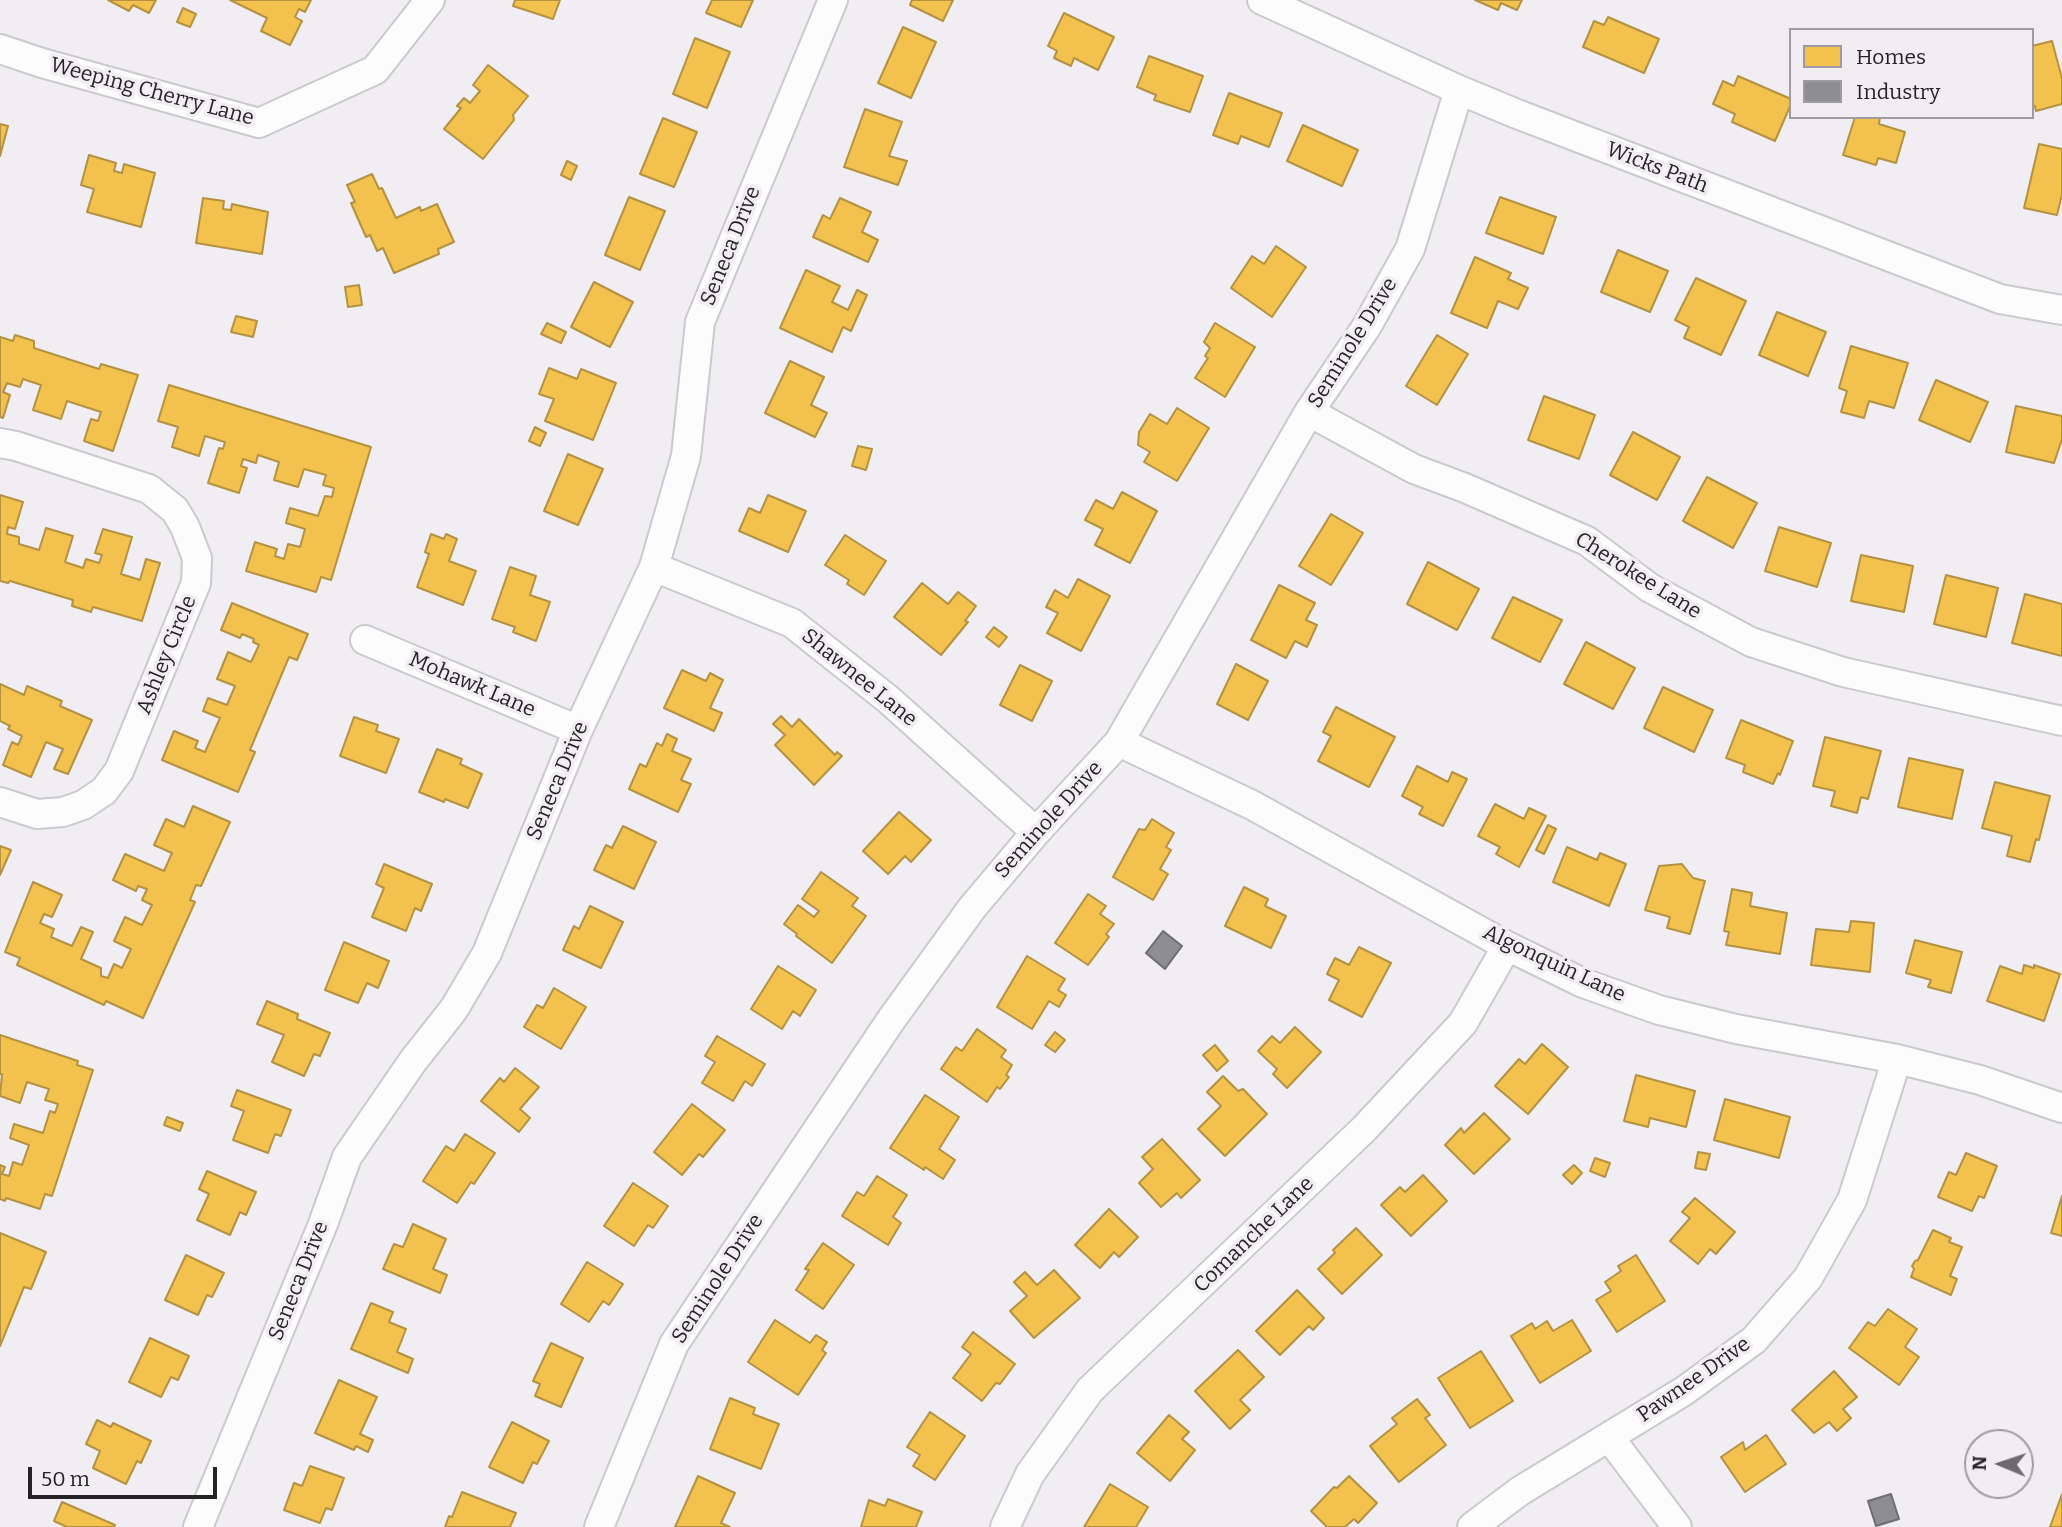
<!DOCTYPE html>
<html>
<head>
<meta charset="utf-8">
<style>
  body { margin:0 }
  #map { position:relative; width:2062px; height:1527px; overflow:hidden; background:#f0eef2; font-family:Bitter,serif }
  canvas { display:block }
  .legend { position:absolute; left:1789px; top:28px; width:245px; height:91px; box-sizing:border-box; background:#f1edf3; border:2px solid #9f9ca1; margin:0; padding:9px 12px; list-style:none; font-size:21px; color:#252325 }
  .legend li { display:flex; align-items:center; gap:14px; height:35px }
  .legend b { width:35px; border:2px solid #9f9ca1 }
  .north { position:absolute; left:1964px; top:1429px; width:70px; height:70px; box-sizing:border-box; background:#f1edf3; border:2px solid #9f9ca1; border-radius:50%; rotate:272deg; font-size:19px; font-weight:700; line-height:28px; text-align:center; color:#252325 }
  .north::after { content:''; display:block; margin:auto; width:24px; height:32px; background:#6c6a6d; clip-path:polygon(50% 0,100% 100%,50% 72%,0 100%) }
  .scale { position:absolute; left:28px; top:1467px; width:189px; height:32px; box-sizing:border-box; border:4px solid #252325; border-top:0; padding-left:9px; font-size:21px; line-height:24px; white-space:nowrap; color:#252325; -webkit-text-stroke:5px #f1edf3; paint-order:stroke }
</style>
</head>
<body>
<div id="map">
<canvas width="2062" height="1527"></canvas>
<ul class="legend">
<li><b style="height:19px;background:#f2c14e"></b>Homes</li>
<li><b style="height:19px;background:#8d8d92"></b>Industry</li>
</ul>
<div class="north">N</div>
<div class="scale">50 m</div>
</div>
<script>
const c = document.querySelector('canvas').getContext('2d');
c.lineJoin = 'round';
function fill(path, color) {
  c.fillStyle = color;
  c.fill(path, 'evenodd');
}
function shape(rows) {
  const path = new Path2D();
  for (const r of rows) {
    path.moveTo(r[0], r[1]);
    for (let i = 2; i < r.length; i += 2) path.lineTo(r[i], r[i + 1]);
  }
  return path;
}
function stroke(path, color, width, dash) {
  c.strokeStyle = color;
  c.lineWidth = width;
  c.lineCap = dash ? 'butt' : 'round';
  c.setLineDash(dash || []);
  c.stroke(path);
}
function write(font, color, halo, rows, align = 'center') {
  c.font = font + ' Bitter,serif';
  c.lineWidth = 7;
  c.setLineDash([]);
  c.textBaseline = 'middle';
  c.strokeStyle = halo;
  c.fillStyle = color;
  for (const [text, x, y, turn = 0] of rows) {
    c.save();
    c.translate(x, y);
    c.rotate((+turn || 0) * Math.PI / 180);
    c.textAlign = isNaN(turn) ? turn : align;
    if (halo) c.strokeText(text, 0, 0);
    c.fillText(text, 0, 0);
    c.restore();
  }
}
const homes = shape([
  [108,0,156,0,149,13,133,5,129,11,108,0],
  [230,0,311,0,305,12,299,9,295,17,302,21,290,45,261,31,267,18,230,0],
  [515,0,560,0,553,19,513,6,515,0],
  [712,0,753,0,741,27,706,13,712,0],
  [912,0,953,0,943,21,910,5,912,0],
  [1475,0,1522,0,1517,10,1501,3,1498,10,1475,0],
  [183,8,196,14,190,27,177,22,183,8],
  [1064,13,1114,37,1098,70,1074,58,1071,66,1054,58,1057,51,1048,46,1064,13],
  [1608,17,1659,39,1644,73,1583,47,1594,21,1604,25,1608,17],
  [903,27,936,42,911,98,878,83,903,27],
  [695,38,730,52,707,108,673,94,695,38],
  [2052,41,2062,78,2062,104,2036,111,2035,106,2032,106,2032,46,2052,41],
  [1149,56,1203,76,1190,112,1154,100,1156,95,1137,87,1149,56],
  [488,65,528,96,513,115,514,120,483,159,444,129,461,108,457,106,464,98,470,103,480,91,473,85,488,65],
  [1738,76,1791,99,1791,104,1775,141,1732,122,1735,114,1713,104,1723,81,1734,86,1738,76],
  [1229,93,1282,113,1269,147,1241,136,1238,144,1213,135,1229,93],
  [865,109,902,122,889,156,907,161,898,185,844,167,865,109],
  [1855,117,1880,117,1879,124,1905,132,1896,163,1878,158,1876,165,1843,155,1855,117],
  [663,118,697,132,674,187,640,174,663,118],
  [0,124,8,126,0,156,0,124],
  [1303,125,1358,150,1342,186,1287,161,1303,125],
  [2039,144,2062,149,2062,195,2057,215,2024,208,2039,144],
  [89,155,116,163,114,171,122,173,124,164,155,173,141,227,87,212,94,189,81,185,89,155],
  [567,161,577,166,571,180,561,175,567,161],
  [372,174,379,189,382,188,396,218,420,207,421,211,437,204,454,242,438,249,439,254,394,273,383,248,377,251,370,235,366,237,351,203,355,202,347,185,372,174],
  [629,197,665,211,640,270,605,255,629,197],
  [1500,197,1556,217,1543,254,1486,233,1500,197],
  [203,198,224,201,223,209,231,210,232,204,268,212,262,254,196,243,203,198],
  [840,198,871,212,862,232,878,240,868,262,813,237,823,215,830,219,840,198],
  [1276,246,1306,267,1272,317,1231,288,1252,256,1264,264,1276,246],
  [1618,250,1668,271,1650,312,1601,292,1618,250],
  [1475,257,1511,273,1508,279,1528,288,1518,309,1498,301,1487,328,1451,313,1475,257],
  [806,270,840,286,832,302,848,310,857,290,867,295,851,331,843,327,832,352,780,328,806,270],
  [1696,278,1746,301,1721,355,1684,338,1689,327,1675,320,1696,278],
  [594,282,633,302,610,347,571,327,594,282],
  [359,285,362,305,348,307,345,287,359,285],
  [1777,312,1826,332,1808,376,1759,355,1777,312],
  [236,316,257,321,253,337,231,332,236,316],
  [547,323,566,332,561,343,541,334,547,323],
  [1215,323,1255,347,1225,397,1195,378,1208,358,1205,356,1210,348,1204,342,1215,323],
  [15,335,34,341,34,348,99,369,101,364,138,375,113,451,84,441,91,419,98,421,101,412,67,401,61,419,33,410,41,385,23,379,20,387,7,383,3,392,10,395,3,418,0,417,0,337,13,341,15,335],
  [1437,335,1468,354,1437,405,1406,386,1437,335],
  [1851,346,1908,363,1894,408,1869,401,1864,418,1841,412,1847,391,1839,388,1851,346],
  [790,361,824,377,811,405,827,413,815,437,765,413,790,361],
  [549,368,577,379,581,369,616,383,593,440,545,421,554,399,539,394,549,368],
  [1936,380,1988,402,1970,442,1919,420,1936,380],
  [169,385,371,447,331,580,321,577,316,592,246,571,255,542,277,549,275,556,284,559,288,544,300,547,305,529,286,523,290,508,318,516,325,496,332,497,334,488,323,485,326,475,304,469,298,487,274,480,279,462,258,455,256,463,243,459,241,466,247,468,239,493,208,483,219,448,223,449,225,442,205,436,199,456,172,447,178,427,158,421,169,385],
  [1544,396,1595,415,1579,459,1528,440,1544,396],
  [2016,406,2062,416,2062,439,2054,463,2006,452,2016,406],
  [1177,408,1209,428,1177,481,1144,462,1150,452,1138,445,1139,432,1150,414,1167,424,1177,408],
  [535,427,546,433,540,446,529,441,535,427],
  [1633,432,1680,457,1657,500,1610,475,1633,432],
  [858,446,872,449,866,470,852,466,858,446],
  [568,454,603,469,578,525,544,511,568,454],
  [1707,477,1757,503,1733,548,1683,521,1707,477],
  [1122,492,1157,511,1130,563,1095,545,1103,529,1085,520,1096,500,1113,509,1122,492],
  [0,495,23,502,15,529,8,527,7,534,19,537,19,544,39,550,46,528,73,536,65,562,83,568,86,559,99,563,102,555,95,553,103,529,132,537,121,574,140,580,146,559,160,563,142,621,93,607,91,612,72,606,73,600,10,581,8,583,0,581,0,495],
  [768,495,806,511,788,552,739,531,749,508,760,513,768,495],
  [1331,514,1363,533,1331,585,1299,566,1331,514],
  [1779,527,1831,543,1817,587,1765,571,1779,527],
  [431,534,444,539,446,534,457,539,449,561,476,571,463,605,417,587,429,554,425,552,431,534],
  [845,535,886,561,864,595,847,584,849,580,825,565,845,535],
  [1861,555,1913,566,1904,612,1851,601,1861,555],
  [1428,562,1479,589,1457,630,1407,604,1428,562],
  [510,567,536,576,530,595,550,602,536,641,513,632,515,627,492,619,510,567],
  [1946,575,1998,588,1986,637,1934,624,1946,575],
  [1078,579,1110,596,1081,651,1047,633,1058,613,1046,607,1055,590,1068,598,1078,579],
  [922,583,948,604,958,592,976,606,965,621,968,622,941,655,894,617,922,583],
  [1279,585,1315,603,1306,620,1317,625,1307,647,1295,641,1286,658,1251,640,1279,585],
  [2025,594,2062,604,2062,656,2012,643,2025,594],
  [1513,597,1562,620,1540,662,1492,638,1513,597],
  [232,603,308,634,297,660,289,657,250,750,255,752,238,792,162,760,174,731,198,741,195,748,205,752,220,718,203,711,208,698,227,705,235,686,217,679,228,652,251,662,259,645,253,642,254,639,242,634,240,638,221,630,232,603],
  [994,627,1007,637,999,647,986,637,994,627],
  [1586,642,1635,668,1613,709,1564,684,1586,642],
  [1236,664,1268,681,1248,720,1217,704,1236,664],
  [1020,665,1052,681,1032,721,1000,705,1020,665],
  [682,670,706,681,710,673,723,680,710,708,722,713,714,731,664,708,682,670],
  [0,684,24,695,27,686,62,701,60,706,92,720,68,774,54,769,63,749,46,742,31,777,3,765,12,742,18,745,22,736,8,729,10,726,0,721,0,684],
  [1663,687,1713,710,1694,752,1644,728,1663,687],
  [1336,707,1395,737,1369,787,1318,761,1331,736,1323,732,1336,707],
  [781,716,792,727,799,719,835,755,837,752,842,756,814,785,775,745,785,735,773,724,781,716],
  [354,717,378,725,376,731,399,739,386,773,340,756,354,717],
  [1741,720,1793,741,1780,775,1778,773,1773,784,1743,772,1745,765,1726,758,1741,720],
  [667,734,677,739,672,751,691,759,681,780,691,784,678,812,629,789,640,764,646,767,657,743,662,746,667,734],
  [1825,737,1881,751,1868,799,1861,797,1857,813,1831,806,1835,791,1813,786,1825,737],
  [437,749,462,759,460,764,482,774,468,808,445,799,444,802,419,792,437,749],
  [1909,758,1963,770,1952,819,1898,807,1909,758],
  [1417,766,1448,782,1452,772,1467,779,1443,826,1419,814,1423,807,1402,796,1417,766],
  [1995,782,2050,796,2039,840,2036,839,2030,862,2007,856,2012,836,1982,828,1995,782],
  [1495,804,1524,819,1529,808,1546,816,1519,867,1496,854,1500,847,1478,836,1495,804],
  [193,806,230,822,201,886,196,885,190,900,195,902,143,1018,106,1001,104,1005,17,965,20,958,5,952,33,882,62,895,52,917,44,914,40,923,54,929,51,937,72,946,81,927,93,932,81,959,101,968,101,976,108,978,114,964,122,968,131,949,114,941,125,917,142,925,152,905,142,900,147,889,138,886,136,891,113,880,125,854,164,871,172,853,154,845,166,819,184,827,193,806],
  [899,812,931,840,911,862,905,856,888,874,863,851,899,812],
  [1152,819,1174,833,1166,847,1171,850,1160,869,1168,874,1153,900,1113,877,1139,829,1145,830,1152,819],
  [1548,825,1556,829,1544,854,1536,850,1548,825],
  [623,826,656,842,634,889,594,870,606,845,612,848,623,826],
  [0,846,11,850,0,875,0,846],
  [1567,847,1597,860,1600,853,1626,864,1609,906,1553,882,1567,847],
  [384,864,432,884,421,911,415,908,406,931,372,917,384,888,376,884,384,864],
  [1682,864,1693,878,1705,881,1690,934,1667,928,1670,917,1645,910,1659,866,1682,864],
  [821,872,858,898,852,906,866,916,832,963,796,936,797,934,784,924,798,905,814,917,819,911,802,899,821,872],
  [1244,887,1268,899,1265,906,1286,916,1271,948,1225,926,1244,887],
  [1732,889,1752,893,1750,906,1787,913,1780,954,1726,945,1729,932,1724,931,1732,889],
  [1088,894,1106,906,1100,914,1114,924,1106,934,1109,937,1088,965,1055,943,1088,894],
  [590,906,623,922,601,968,563,950,574,926,579,929,590,906],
  [1851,921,1874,923,1870,972,1811,965,1816,929,1849,932,1851,921],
  [1915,940,1962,952,1951,993,1928,987,1931,980,1906,973,1915,940],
  [344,942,389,961,378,988,367,983,358,1003,325,990,344,942],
  [1359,947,1391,963,1362,1017,1329,1000,1339,980,1327,974,1335,958,1349,965,1359,947],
  [1027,956,1065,979,1058,990,1066,995,1059,1007,1049,1001,1032,1029,997,1007,1027,956],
  [2024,965,2034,968,2034,965,2060,974,2044,1021,1987,1001,2000,966,2022,974,2024,965],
  [778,966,816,990,800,1016,793,1011,782,1029,751,1009,778,966],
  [554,988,586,1007,561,1049,524,1027,537,1005,543,1008,554,988],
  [267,1001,298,1014,297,1019,330,1033,320,1056,314,1054,304,1076,272,1062,284,1035,257,1024,267,1001],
  [1295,1027,1321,1052,1287,1088,1273,1074,1277,1069,1258,1051,1272,1036,1280,1043,1295,1027],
  [977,1029,1006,1050,1001,1057,1012,1065,1006,1075,1009,1077,1000,1089,997,1087,987,1102,941,1069,956,1047,962,1051,977,1029],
  [1055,1032,1065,1040,1055,1052,1045,1045,1055,1032],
  [0,1035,78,1061,77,1065,93,1070,52,1196,45,1194,40,1209,6,1198,5,1201,0,1199,0,1165,5,1167,2,1174,9,1176,13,1162,22,1165,29,1145,10,1138,14,1124,43,1133,50,1111,55,1113,58,1104,45,1100,49,1089,27,1082,20,1103,0,1096,2,1074,0,1074,0,1035],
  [717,1036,765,1064,752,1086,745,1081,733,1101,702,1083,715,1062,705,1056,717,1036],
  [1542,1044,1568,1067,1528,1114,1495,1086,1519,1059,1525,1064,1542,1044],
  [1215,1045,1228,1061,1217,1071,1203,1055,1215,1045],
  [515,1068,539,1087,520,1109,530,1118,519,1132,481,1101,500,1078,504,1082,515,1068],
  [1636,1075,1695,1091,1686,1127,1650,1118,1648,1127,1624,1121,1636,1075],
  [1223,1076,1238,1091,1243,1089,1267,1114,1225,1156,1198,1129,1221,1106,1207,1092,1223,1076],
  [237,1090,291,1110,281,1136,275,1134,268,1153,233,1140,244,1111,231,1106,237,1090],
  [925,1095,959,1117,939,1149,955,1160,943,1179,925,1167,924,1170,890,1148,925,1095],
  [1725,1099,1790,1117,1779,1158,1714,1140,1725,1099],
  [692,1104,725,1130,703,1157,699,1154,682,1175,654,1152,692,1104],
  [1484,1113,1510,1139,1474,1174,1445,1145,1461,1128,1464,1133,1484,1113],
  [167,1117,183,1123,180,1131,164,1125,167,1117],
  [465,1134,495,1153,474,1184,471,1182,457,1203,423,1181,446,1146,454,1151,465,1134],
  [1162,1139,1200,1180,1181,1198,1177,1193,1161,1207,1139,1183,1153,1169,1142,1157,1162,1139],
  [1698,1152,1710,1154,1706,1170,1695,1168,1698,1152],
  [1966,1153,1997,1166,1984,1198,1979,1196,1972,1211,1938,1197,1949,1172,1956,1175,1966,1153],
  [1595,1158,1610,1163,1605,1177,1590,1171,1595,1158],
  [1574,1165,1582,1173,1572,1184,1563,1175,1574,1165],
  [207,1171,256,1192,246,1215,240,1212,230,1235,197,1220,209,1194,199,1189,207,1171],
  [1423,1175,1447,1201,1411,1236,1381,1205,1400,1187,1405,1192,1423,1175],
  [877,1176,907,1195,893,1217,901,1223,888,1245,842,1216,857,1192,864,1196,877,1176],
  [633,1183,668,1206,653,1228,648,1225,634,1246,604,1226,633,1183],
  [2062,1196,2062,1236,2051,1233,2062,1196],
  [1695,1198,1735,1232,1716,1254,1710,1249,1698,1264,1670,1241,1690,1218,1682,1212,1695,1198],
  [1109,1209,1138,1237,1119,1257,1114,1252,1100,1268,1075,1245,1109,1209],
  [413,1224,446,1239,433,1269,447,1275,440,1293,383,1269,394,1244,403,1247,413,1224],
  [1356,1228,1382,1255,1342,1294,1318,1269,1335,1253,1333,1250,1356,1228],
  [1933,1230,1951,1238,1949,1242,1962,1247,1950,1276,1957,1279,1951,1295,1911,1277,1914,1269,1912,1266,1915,1261,1918,1260,1933,1230],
  [0,1233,46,1252,31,1289,24,1287,0,1346,0,1233],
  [823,1243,854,1265,823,1309,796,1290,809,1270,805,1269,823,1243],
  [186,1255,224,1273,212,1297,207,1295,198,1315,165,1300,186,1255],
  [1636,1255,1665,1301,1617,1332,1596,1300,1611,1291,1605,1282,1621,1271,1618,1266,1636,1255],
  [587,1262,623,1284,609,1305,603,1301,589,1322,561,1304,587,1262],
  [1054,1270,1080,1298,1034,1338,1010,1311,1027,1296,1014,1282,1025,1272,1037,1285,1054,1270],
  [1297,1290,1324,1318,1313,1330,1309,1326,1280,1355,1256,1331,1297,1290],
  [371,1303,393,1312,389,1322,406,1329,397,1352,413,1359,408,1373,351,1349,371,1303],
  [1888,1309,1917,1329,1905,1347,1919,1357,1899,1385,1849,1348,1868,1322,1875,1326,1888,1309],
  [775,1320,810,1343,816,1335,827,1342,822,1350,826,1353,798,1395,748,1362,775,1320],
  [1572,1320,1591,1351,1540,1383,1511,1336,1532,1323,1535,1329,1547,1321,1553,1331,1572,1320],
  [973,1332,1015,1364,1000,1384,996,1383,982,1401,953,1378,971,1354,962,1347,973,1332],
  [150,1338,189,1356,178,1380,171,1377,161,1397,129,1382,150,1338],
  [551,1343,583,1358,561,1407,535,1396,540,1384,533,1381,551,1343],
  [1238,1350,1264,1377,1240,1400,1250,1410,1230,1429,1195,1391,1238,1350],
  [1481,1351,1513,1401,1470,1428,1438,1378,1481,1351],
  [1834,1371,1857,1397,1843,1409,1851,1418,1837,1431,1829,1422,1814,1433,1792,1410,1834,1371],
  [339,1380,377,1397,360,1434,373,1440,368,1452,356,1446,354,1450,315,1433,339,1380],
  [730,1398,755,1408,753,1414,779,1424,761,1469,710,1449,730,1398],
  [1417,1399,1430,1415,1425,1418,1446,1445,1399,1482,1370,1446,1397,1424,1392,1418,1417,1399],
  [930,1412,965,1436,935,1480,913,1466,920,1455,907,1447,930,1412],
  [1169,1415,1189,1432,1182,1439,1195,1450,1170,1481,1137,1453,1169,1415],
  [97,1420,111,1427,113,1423,151,1441,141,1463,137,1461,126,1484,93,1468,100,1451,86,1444,97,1420],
  [512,1422,549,1441,537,1464,533,1462,523,1483,489,1467,512,1422],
  [1766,1435,1786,1464,1745,1492,1721,1457,1743,1442,1745,1450,1766,1435],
  [310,1466,344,1478,332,1510,326,1508,320,1523,284,1510,294,1483,302,1486,310,1466],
  [698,1476,735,1493,721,1523,730,1527,675,1527,698,1476],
  [1349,1476,1377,1503,1358,1523,1354,1519,1345,1527,1327,1527,1311,1511,1334,1487,1337,1488,1349,1476],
  [1110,1484,1148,1507,1136,1527,1084,1527,1110,1484],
  [462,1492,516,1513,510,1527,445,1527,449,1516,452,1517,462,1492],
  [2062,1494,2062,1527,2050,1527,2062,1494],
  [888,1499,922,1512,916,1527,861,1527,869,1500,885,1506,888,1499],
  [62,1502,115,1525,114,1527,67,1527,54,1521,62,1502]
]);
const industry = shape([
  [1163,931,1182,946,1165,969,1146,953,1163,931],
  [1891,1494,1899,1519,1876,1526,1868,1501,1891,1494]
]);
const street = shape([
  [1262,0,1459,90,1517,114,2000,299,2062,310],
  [0,49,42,63,259,123,375,70,430,0],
  [1309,412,1414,469,1465,488,1587,541,1650,588,1751,642,1843,672,2062,721],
  [0,443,16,446,149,489,175,510,185,527,197,558,196,583,119,771,104,791,83,805,63,812,37,814,0,802],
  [654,567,792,623,889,700,1036,832],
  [365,640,578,730],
  [1119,742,1252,805,1507,946,1583,983,1659,1010,1736,1029,1897,1059,1980,1080,2062,1108],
  [1609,1437,1677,1527],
  [198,1527,323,1224,347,1157,413,1061,454,1009,487,953,578,730,654,567,686,456,700,322,833,0],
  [599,1527,674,1344,891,1020,972,908,1036,832,1119,742,1309,412,1367,326,1410,249,1459,90],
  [1005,1527,1030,1474,1090,1390,1364,1129,1463,1023,1507,946],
  [1472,1527,1520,1491,1684,1391,1754,1340,1808,1278,1852,1200,1897,1059]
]);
const streetNames = [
  ["Weeping Cherry Lane",152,92,15],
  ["Wicks Path",1657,168,21],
  ["Seneca Drive",731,246,-68],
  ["Seminole Drive",1353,343,-58],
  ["Cherokee Lane",1638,576,32],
  ["Ashley Circle",167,655,-68],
  ["Shawnee Lane",859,678,39],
  ["Mohawk Lane",472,685,23],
  ["Seneca Drive",558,781,-67],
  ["Seminole Drive",1049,820,-48],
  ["Algonquin Lane",1554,964,25],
  ["Comanche Lane",1254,1235,-44],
  ["Seminole Drive",718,1279,-57],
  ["Seneca Drive",299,1281,-68],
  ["Pawnee Drive",1694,1380,-35]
];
fill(homes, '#f2c14e');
stroke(homes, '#b49242', 2);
fill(industry, '#8d8d92');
stroke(industry, '#6e6d71', 2);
stroke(street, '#cac9cb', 32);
stroke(street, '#fdfcfd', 28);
write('21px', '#252325', '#f1edf3', streetNames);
</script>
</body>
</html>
